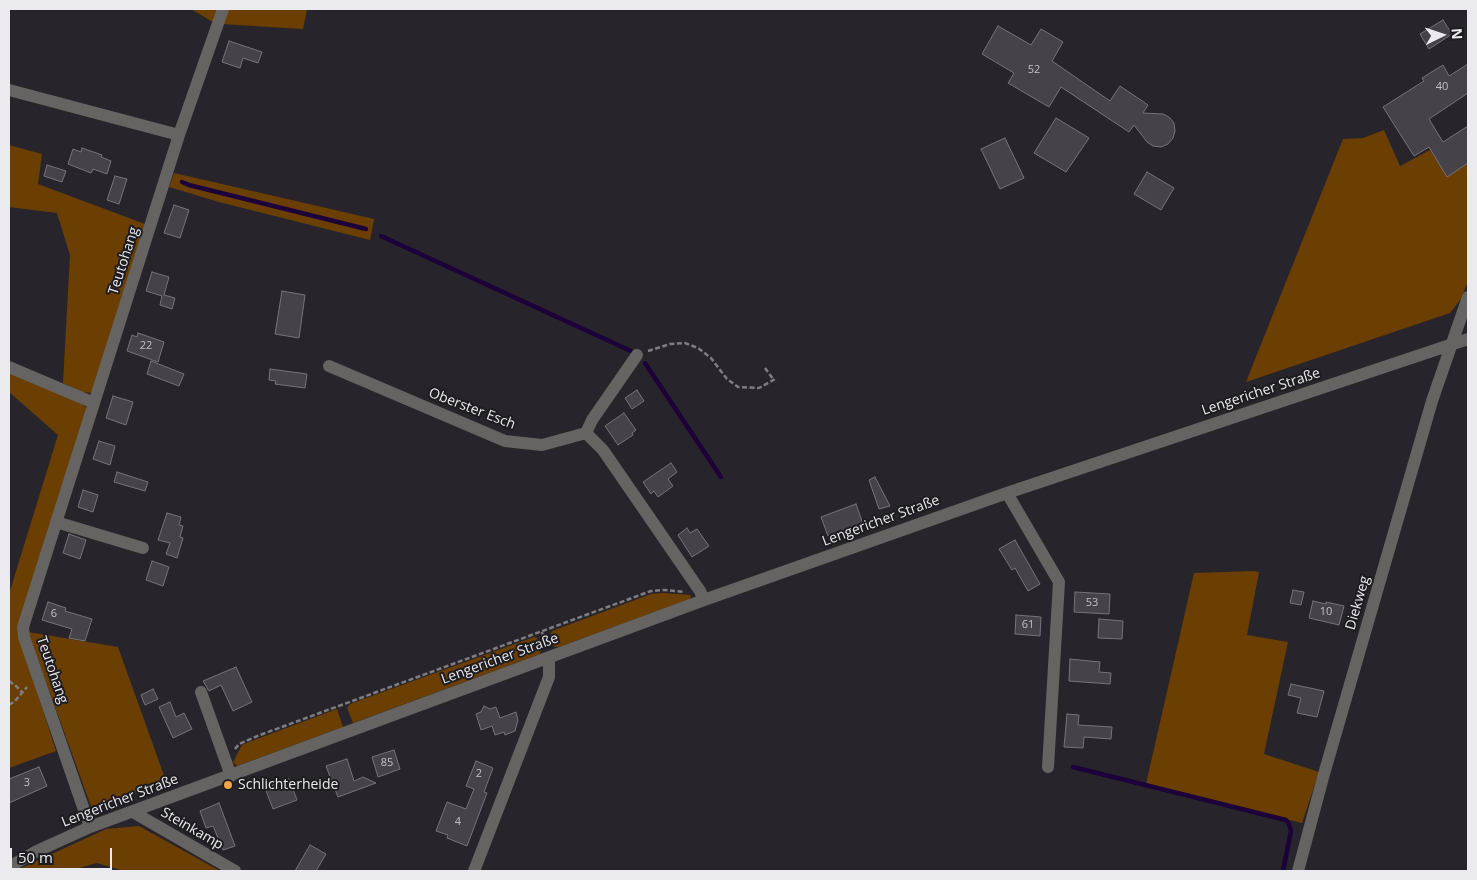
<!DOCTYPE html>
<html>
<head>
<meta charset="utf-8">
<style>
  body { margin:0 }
  #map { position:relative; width:1477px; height:880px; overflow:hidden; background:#27252b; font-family:"Open Sans",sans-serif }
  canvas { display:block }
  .frame { position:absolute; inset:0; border:10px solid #ebeaee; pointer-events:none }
  .north { position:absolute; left:1417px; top:10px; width:50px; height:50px; -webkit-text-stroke:4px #1d1c21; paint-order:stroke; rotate:86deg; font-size:14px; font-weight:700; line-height:20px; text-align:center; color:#ebeaee }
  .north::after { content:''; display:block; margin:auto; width:18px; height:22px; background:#ebeaee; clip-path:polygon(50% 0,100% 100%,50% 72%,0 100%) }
  .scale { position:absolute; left:10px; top:848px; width:102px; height:22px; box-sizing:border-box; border:2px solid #ebeaee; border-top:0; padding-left:6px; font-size:15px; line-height:18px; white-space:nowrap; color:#ebeaee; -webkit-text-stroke:4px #1d1c21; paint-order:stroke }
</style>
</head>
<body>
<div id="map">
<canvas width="1477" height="880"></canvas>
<div class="frame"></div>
<div class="north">N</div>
<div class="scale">50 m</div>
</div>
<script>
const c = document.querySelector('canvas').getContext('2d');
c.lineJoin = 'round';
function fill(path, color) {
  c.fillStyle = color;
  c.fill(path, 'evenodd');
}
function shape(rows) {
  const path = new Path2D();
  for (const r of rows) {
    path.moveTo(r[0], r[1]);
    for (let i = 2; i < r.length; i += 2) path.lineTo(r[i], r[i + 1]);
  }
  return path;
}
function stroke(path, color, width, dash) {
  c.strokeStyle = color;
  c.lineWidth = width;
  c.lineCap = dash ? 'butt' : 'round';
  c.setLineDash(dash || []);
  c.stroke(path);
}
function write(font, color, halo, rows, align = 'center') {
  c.font = font + ' "Open Sans",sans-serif';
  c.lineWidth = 4;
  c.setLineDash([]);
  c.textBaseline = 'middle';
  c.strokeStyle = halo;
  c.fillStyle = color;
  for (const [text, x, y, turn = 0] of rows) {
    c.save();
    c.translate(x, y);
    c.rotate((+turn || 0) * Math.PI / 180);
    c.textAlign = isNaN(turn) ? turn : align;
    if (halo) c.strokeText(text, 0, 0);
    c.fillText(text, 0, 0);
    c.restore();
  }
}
const green = shape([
  [191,9,307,9,303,29,221,24,211,21],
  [1384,130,1400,166,1430,150,1447,176,1468,163,1468,281,1461,299,1450,313,1246,382,1343,139,1363,138],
  [9,145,42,154,38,184,145,224,93,393,81,392,63,383,70,255,57,213,9,207],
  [174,173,374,219,370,240,219,202,169,187],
  [9,372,77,400,87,408,18,632,56,751,9,768,9,594,58,435,9,392],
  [1254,571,1259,572,1247,635,1288,642,1264,754,1319,772,1302,823,1146,784,1194,573],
  [663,593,691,595,690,599,559,647,555,647,553,645,550,635,552,631,651,594],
  [28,632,118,647,166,781,92,809],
  [534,637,537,638,541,649,540,654,353,723,347,708,350,704],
  [337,709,343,727,237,766,233,762,242,745,249,742],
  [139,826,220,871,124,871,97,863,68,871,15,871,106,829]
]);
const stream = shape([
  [182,182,189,185,366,229],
  [381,236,631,351],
  [645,363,721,477],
  [1073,767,1286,820,1289,824,1291,831,1283,871]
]);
const building = shape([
  [1443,20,1452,34,1429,49,1420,34,1443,20],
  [998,26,1031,45,1041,29,1063,42,1052,61,1110,101,1120,86,1148,105,1143,113,1163,114,1169,117,1174,123,1175,131,1173,138,1168,144,1161,147,1153,146,1147,142,1134,125,1129,132,1061,87,1049,107,1008,83,1014,73,982,54,998,26],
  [229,41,262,52,258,63,243,58,240,68,222,62,229,41],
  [1468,64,1468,93,1429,119,1443,142,1468,126,1468,163,1447,177,1429,147,1414,156,1383,107,1424,81,1422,78,1443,65,1449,76,1468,64],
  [1056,118,1089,138,1066,172,1034,153,1056,118],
  [1005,138,1024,178,1000,189,981,149,1005,138],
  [82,148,102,155,101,157,111,161,107,174,93,169,91,173,68,164,73,149,81,152,82,148],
  [47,165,66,171,62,182,44,176,47,165],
  [1147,172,1174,188,1161,210,1134,194,1147,172],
  [115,176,127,179,119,204,107,200,115,176],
  [174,205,189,210,180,238,164,233,174,205],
  [152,272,169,277,164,295,175,298,172,309,160,305,162,296,146,291,152,272],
  [282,291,305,295,299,338,275,334,282,291],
  [138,333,164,342,158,362,127,351,132,335,137,337,138,333],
  [151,361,184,374,179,386,147,374,151,361],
  [270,369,307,374,305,388,275,384,276,381,269,380,270,369],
  [637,390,644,401,632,409,625,398,637,390],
  [113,396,133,402,126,425,106,418,113,396],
  [624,413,636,430,632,433,633,435,618,445,605,426,624,413],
  [99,441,115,446,110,465,93,459,99,441],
  [671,463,677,472,668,479,673,486,658,497,654,491,651,494,643,482,671,463],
  [117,472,148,482,145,491,114,482,117,472],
  [875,477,890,506,879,509,869,480,875,477],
  [83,490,98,495,93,512,78,507,83,490],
  [856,504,863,524,828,536,821,517,856,504],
  [167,513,181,517,179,525,183,526,180,537,183,538,177,558,166,554,170,543,158,540,167,513],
  [687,528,690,533,697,529,709,546,692,557,678,535,687,528],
  [69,534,86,540,80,559,63,553,69,534],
  [1015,540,1040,584,1028,591,1015,568,1012,570,999,549,1015,540],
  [152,561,169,567,163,586,146,580,152,561],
  [1293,590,1304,592,1301,605,1290,603,1293,590],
  [1075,592,1110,594,1109,614,1074,612,1075,592],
  [1313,601,1326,604,1326,602,1344,606,1339,625,1309,618,1313,601],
  [48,602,66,608,65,611,92,619,85,641,69,638,72,629,42,620,48,602],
  [1016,615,1041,617,1040,636,1015,634,1016,615],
  [1099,619,1123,621,1122,639,1098,638,1099,619],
  [1070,659,1100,662,1099,672,1111,673,1110,684,1069,681,1070,659],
  [236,667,252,702,233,711,221,685,209,691,203,681,236,667],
  [1291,684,1324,691,1317,717,1297,713,1301,698,1288,695,1291,684],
  [153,689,158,699,145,705,141,695,153,689],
  [170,702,176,717,184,713,192,729,173,738,159,707,170,702],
  [484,706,490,709,496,707,500,718,516,712,518,720,515,731,505,735,504,732,495,735,492,726,481,730,476,714,481,712,484,706],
  [1067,714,1079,715,1078,725,1112,727,1111,739,1084,737,1083,748,1064,747,1067,714],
  [394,750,400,769,378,777,372,757,394,750],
  [347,759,354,781,363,777,376,783,338,797,326,766,347,759],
  [476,761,493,768,484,792,487,793,467,846,447,838,448,835,436,831,447,802,466,809,474,789,466,786,476,761],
  [39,767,47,786,9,803,9,779,39,767],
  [289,779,297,800,273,809,265,788,289,779],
  [219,803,235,846,223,850,213,826,206,828,200,811,219,803],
  [310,845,326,854,316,871,295,871,310,845]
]);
const path = shape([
  [648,351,670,344,685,343,698,348,711,358,727,379,738,387,759,388,777,378],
  [765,368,773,379],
  [542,632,546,645],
  [9,681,16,686,22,692],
  [9,705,15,701,27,687],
  [235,749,239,744,260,735,651,591,664,590,685,592]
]);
const minor = shape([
  [9,90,179,135],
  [329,366,505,441,542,445,586,433],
  [9,367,94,403],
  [586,433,603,450,700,591,704,600],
  [586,433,592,420,637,355],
  [1007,493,1059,582,1048,767],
  [56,522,143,548],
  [201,692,231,776],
  [133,812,235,871],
  [90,827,24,637,23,627,179,135,223,9],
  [9,867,37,851,90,827,704,600,1007,493,1468,339],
  [474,871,549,677,549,657],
  [1298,871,1324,774,1432,401,1468,297]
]);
const markers = [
  [228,785,5,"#f5a345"]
];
const numberNames = [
  ["52",1034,70],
  ["40",1442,87],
  ["22",146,346],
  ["53",1092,603],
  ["10",1326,612],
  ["6",54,614],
  ["61",1028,625],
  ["85",387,763],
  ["2",479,774],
  ["3",27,783],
  ["4",458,822]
];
const streetNames = [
  ["Teutohang",124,261,-72],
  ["Lengericher Straße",1261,392,-18],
  ["Oberster Esch",472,409,21],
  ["Lengericher Straße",881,521,-20],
  ["Diekweg",1358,603,-74],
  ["Lengericher Straße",500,659,-20],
  ["Teutohang",52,670,71],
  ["Lengericher Straße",120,801,-21],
  ["Steinkamp",192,829,30]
];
const poiNames = [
  ["Schlichterheide",238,785]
];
fill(green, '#6b3f01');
stroke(stream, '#1c013a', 4.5);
fill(building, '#454349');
stroke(building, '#76747b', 1);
stroke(path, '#7f7d82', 2.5, [5, 2.5]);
stroke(minor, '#666462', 12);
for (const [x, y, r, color] of markers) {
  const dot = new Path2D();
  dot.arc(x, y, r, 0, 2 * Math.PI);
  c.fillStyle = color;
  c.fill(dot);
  stroke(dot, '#1d1c21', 2);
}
write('11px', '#c2c0c5', null, numberNames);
write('14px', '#ebeaee', '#1d1c21', streetNames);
write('14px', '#ebeaee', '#1d1c21', poiNames, 'left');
</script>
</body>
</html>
